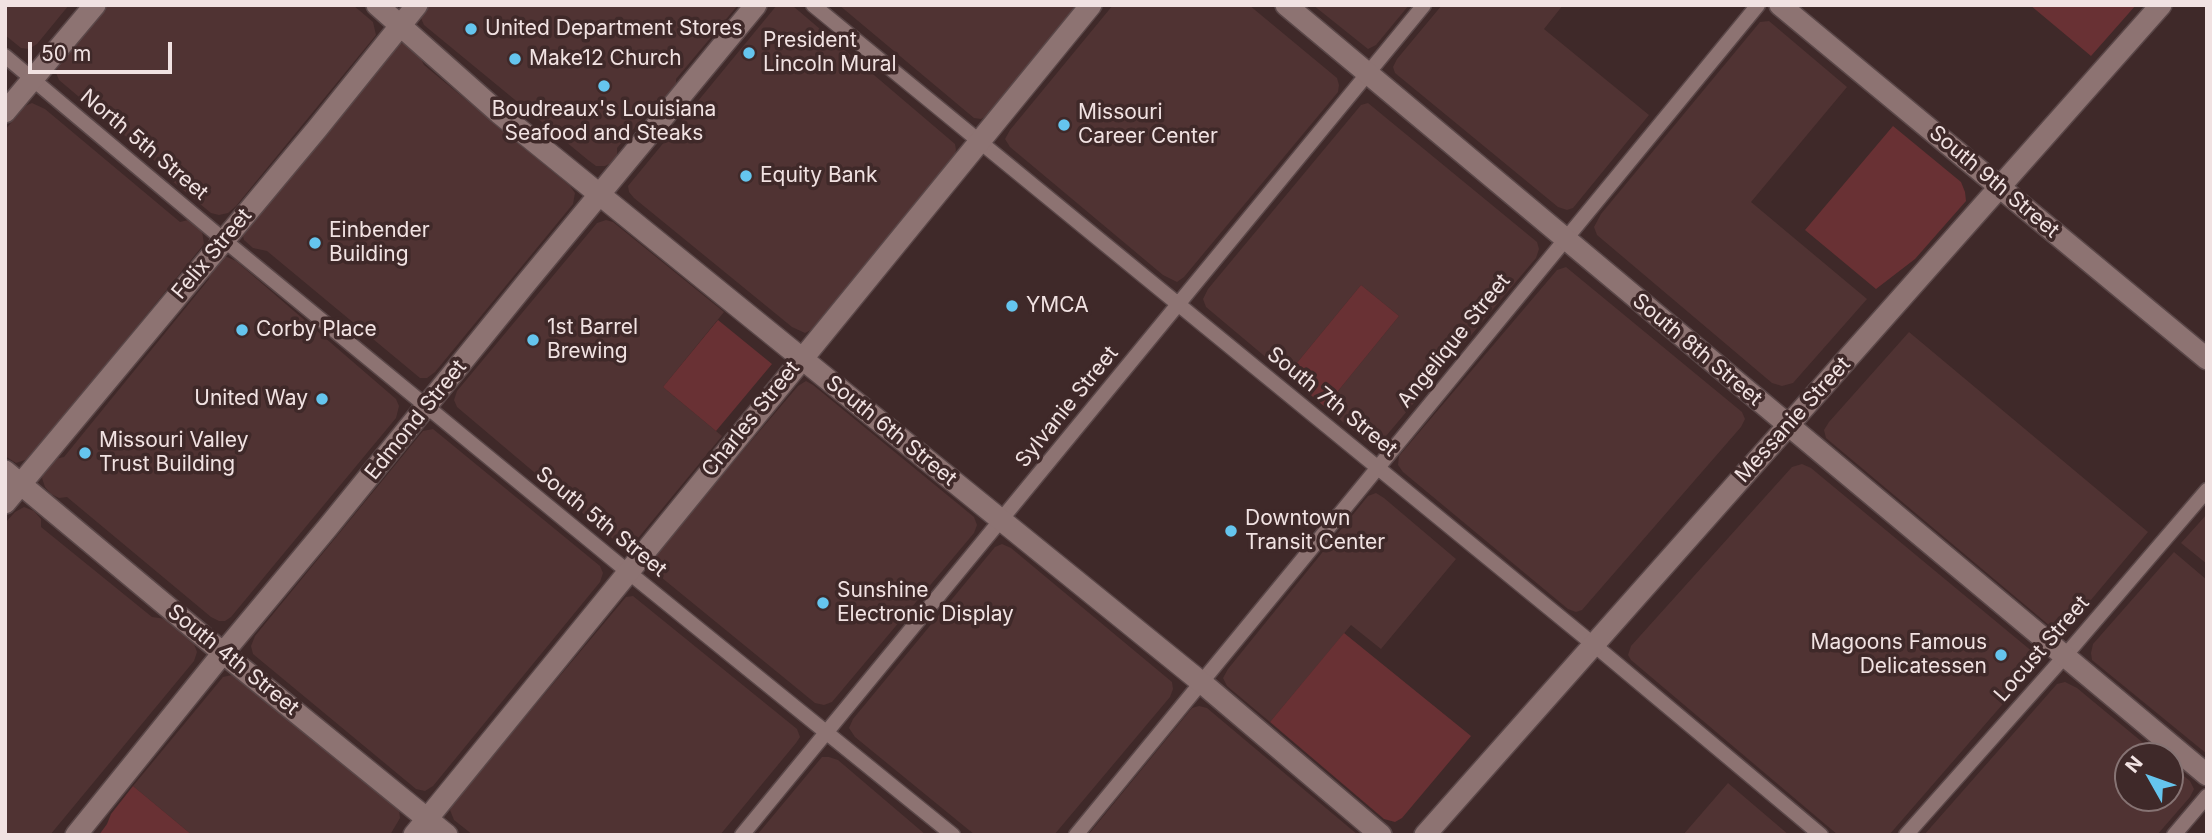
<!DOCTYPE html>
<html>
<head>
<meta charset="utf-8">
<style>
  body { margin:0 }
  #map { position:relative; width:2212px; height:840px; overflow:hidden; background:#3f2929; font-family:Inter,sans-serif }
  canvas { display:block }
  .frame { position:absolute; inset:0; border:7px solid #f1e2e2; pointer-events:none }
  .north { position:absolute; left:2114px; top:742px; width:70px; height:70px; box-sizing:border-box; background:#3f2929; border:2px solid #867373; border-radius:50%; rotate:310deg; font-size:19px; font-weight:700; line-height:28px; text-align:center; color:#f1e2e2 }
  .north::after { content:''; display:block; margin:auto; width:24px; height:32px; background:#65c5ee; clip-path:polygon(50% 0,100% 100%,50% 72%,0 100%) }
  .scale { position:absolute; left:28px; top:42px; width:144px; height:32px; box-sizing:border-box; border:4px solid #f1e2e2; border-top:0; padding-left:9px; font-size:21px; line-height:24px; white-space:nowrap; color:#f1e2e2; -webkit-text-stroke:5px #3f2929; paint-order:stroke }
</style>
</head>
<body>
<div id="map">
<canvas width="2212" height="840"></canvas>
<div class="frame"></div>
<div class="north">N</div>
<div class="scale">50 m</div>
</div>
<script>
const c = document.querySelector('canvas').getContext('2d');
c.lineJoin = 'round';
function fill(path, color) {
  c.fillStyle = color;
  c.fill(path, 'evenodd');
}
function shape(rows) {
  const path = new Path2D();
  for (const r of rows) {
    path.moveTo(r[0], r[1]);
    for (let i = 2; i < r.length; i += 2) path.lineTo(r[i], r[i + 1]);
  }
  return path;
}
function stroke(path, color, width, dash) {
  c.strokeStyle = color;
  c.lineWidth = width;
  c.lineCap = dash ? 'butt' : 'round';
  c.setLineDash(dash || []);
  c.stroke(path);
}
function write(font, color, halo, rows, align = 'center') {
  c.font = font + ' Inter,sans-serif';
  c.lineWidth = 7;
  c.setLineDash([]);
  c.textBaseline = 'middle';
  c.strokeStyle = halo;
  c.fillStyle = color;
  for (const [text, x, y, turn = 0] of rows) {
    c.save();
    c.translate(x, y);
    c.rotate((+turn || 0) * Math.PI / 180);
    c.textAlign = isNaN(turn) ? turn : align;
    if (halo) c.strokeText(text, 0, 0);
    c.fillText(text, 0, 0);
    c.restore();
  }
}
const built = shape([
  [5,5,69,5,37,44,29,49,21,48,5,35],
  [107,5,353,5,373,22,376,35,236,206,228,213,219,215,211,213,166,176,162,167,59,80,56,73,59,63],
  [427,5,738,5,676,79,676,85,663,101,656,103,617,148,617,155,613,162,605,166,596,166,588,160,424,25,420,16],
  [777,5,793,6,955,144,956,150,954,158,811,330,805,333,792,327,634,198,629,192,628,186],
  [839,5,1079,5,988,116,981,119,974,118],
  [1113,5,1249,5,1337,78,1339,85,1338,92,1184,277,1177,282,1163,275,1010,147,1005,139,1010,130],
  [1313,5,1409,5,1376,45,1368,49],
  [1442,5,1563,5,1544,29,1649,115,1573,208,1567,210,1558,207,1395,73,1393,67,1397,59],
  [1769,21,1847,87,1751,202,1867,299,1793,383,1782,386,1772,383,1597,235,1594,227,1601,214,1760,22],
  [400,43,408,45,417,51,424,65,570,186,575,193,573,204,435,372,427,378,420,378,267,251,253,248,244,240,242,232,394,46],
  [32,103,45,109,180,222,188,220,194,224,202,231,204,244,32,455,25,460,16,463,5,456,5,130,25,106],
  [1368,103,1537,242,1539,249,1536,258,1381,442,1374,446,1368,443,1325,407,1399,316,1361,285,1287,375,1206,307,1203,299,1208,289,1361,105],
  [606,220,613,222,724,312,663,387,722,436,634,543,627,547,619,544,457,407,454,400,457,391,597,223],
  [219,257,227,257,236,261,396,399,399,406,396,418,231,617,225,621,219,621,211,617,67,497,59,498,51,494,45,487,42,478,44,470,50,460,64,457,209,279,211,270],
  [1566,267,1742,412,1745,419,1741,427,1582,610,1576,612,1568,609,1403,472,1398,465,1399,456,1557,270],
  [1909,332,2148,532,2064,632,2056,631,1826,438,1824,430,1829,422],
  [806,381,813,385,974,517,977,525,974,533,832,702,824,705,815,703,656,573,653,566,655,554,798,386],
  [433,429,600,566,603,573,600,582,433,786,425,791,416,789,253,654,251,646,255,636,423,431],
  [1802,464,1811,468,2034,653,2037,660,2035,667,1889,835,1838,835,1631,660,1628,655,1631,646,1792,467],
  [1376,493,1384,498,1456,559,1381,649,1351,625,1270,722,1227,686,1223,678,1228,669,1368,496],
  [24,507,34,511,41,519,41,527,152,617,166,619,194,644,197,652,194,661,50,835,5,835,5,523,15,512],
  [2207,514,2207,564,2181,543],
  [1002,544,1011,548,1172,682,1173,689,1170,697,1054,835,975,835,855,737,849,728,853,719,995,547],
  [2174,552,2207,580,2207,754,2092,660,2091,653,2093,644],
  [633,596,797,729,800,737,796,743,720,835,473,835,454,820,450,810,455,801,626,597],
  [232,675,399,810,400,818,390,835,192,835,133,786,223,677],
  [2065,682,2077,688,2159,756,2128,756,2128,798,2170,798,2170,765,2190,781,2194,789,2190,797,2157,835,1924,835,2057,684],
  [1199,706,1207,708,1358,835,1088,835,1192,708],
  [822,757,829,757,838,760,926,835,757,835],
  [1728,783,1789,835,1683,835]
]);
const green = shape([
  [2030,5,2136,5,2091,56],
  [1893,126,1961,182,1965,192,1966,201,1915,259,1876,289,1805,230],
  [1361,285,1399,316,1325,407,1287,375],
  [718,320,772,364,716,431,663,387],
  [1344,633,1471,736,1402,818,1395,822,1384,819,1270,722],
  [133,786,192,835,99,835,107,824,111,814]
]);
const street = shape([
  [813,5,1593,644,1821,835],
  [5,56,224,240,627,571,953,835],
  [742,835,1424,5],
  [1076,835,1758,5],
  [1906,835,2064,657,2207,490],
  [2174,835,2207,796]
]);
const secondary = shape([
  [377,5,499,113,1201,682,1381,835],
  [1286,5,2207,775],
  [1780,5,2207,359],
  [5,112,95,5],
  [5,471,223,653,447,835],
  [5,503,317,129,417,5],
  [76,835,223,653,328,527,527,282,756,5],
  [414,835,1091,5],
  [1425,835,2161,5]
]);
const markers = [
  [471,29,7,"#65c5ee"],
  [749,53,7,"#65c5ee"],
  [515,59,7,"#65c5ee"],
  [604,86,7,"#65c5ee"],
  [1064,125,7,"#65c5ee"],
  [746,176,7,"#65c5ee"],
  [315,243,7,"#65c5ee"],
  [1012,306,7,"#65c5ee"],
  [242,330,7,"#65c5ee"],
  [533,340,7,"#65c5ee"],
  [322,399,7,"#65c5ee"],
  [85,453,7,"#65c5ee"],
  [1231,531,7,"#65c5ee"],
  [823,603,7,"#65c5ee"],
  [2001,655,7,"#65c5ee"]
];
const poiNames = [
  ["United Department Stores",485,29],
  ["President",763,41],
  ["Lincoln Mural",763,65],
  ["Make12 Church",529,59],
  ["Boudreaux's Louisiana",604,110,"center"],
  ["Seafood and Steaks",604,134,"center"],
  ["Missouri",1078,113],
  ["Career Center",1078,137],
  ["Equity Bank",760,176],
  ["Einbender",329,231],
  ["Building",329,255],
  ["YMCA",1026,306],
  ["1st Barrel",547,328],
  ["Brewing",547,352],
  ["Corby Place",256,330],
  ["United Way",308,399,"right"],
  ["Missouri Valley",99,441],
  ["Trust Building",99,465],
  ["Downtown",1245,519],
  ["Transit Center",1245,543],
  ["Sunshine",837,591],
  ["Electronic Display",837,615],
  ["Magoons Famous",1987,643,"right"],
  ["Delicatessen",1987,667,"right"]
];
const streetNames = [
  ["North 5th Street",144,145,40],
  ["South 9th Street",1994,182,40],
  ["Felix Street",212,254,-50],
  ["Angelique Street",1454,341,-51],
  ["South 8th Street",1697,350,40],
  ["South 7th Street",1332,402,39],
  ["Sylvanie Street",1067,407,-51],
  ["Charles Street",751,419,-51],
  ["Edmond Street",416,420,-51],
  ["Messanie Street",1793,420,-48],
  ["South 6th Street",891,431,39],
  ["South 5th Street",601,522,39],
  ["Locust Street",2042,649,-49],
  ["South 4th Street",233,660,39]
];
fill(built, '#503333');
fill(green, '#693134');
stroke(street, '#5a4748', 17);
stroke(secondary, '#5a4748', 24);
stroke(street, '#8d7372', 14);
stroke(secondary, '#8d7372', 21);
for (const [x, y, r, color] of markers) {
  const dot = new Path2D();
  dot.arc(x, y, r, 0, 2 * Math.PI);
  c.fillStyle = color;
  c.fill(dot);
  stroke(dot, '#3f2929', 2.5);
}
write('21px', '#f1e2e2', '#3f2929', poiNames, 'left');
write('21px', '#f1e2e2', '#3f2929', streetNames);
</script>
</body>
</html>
